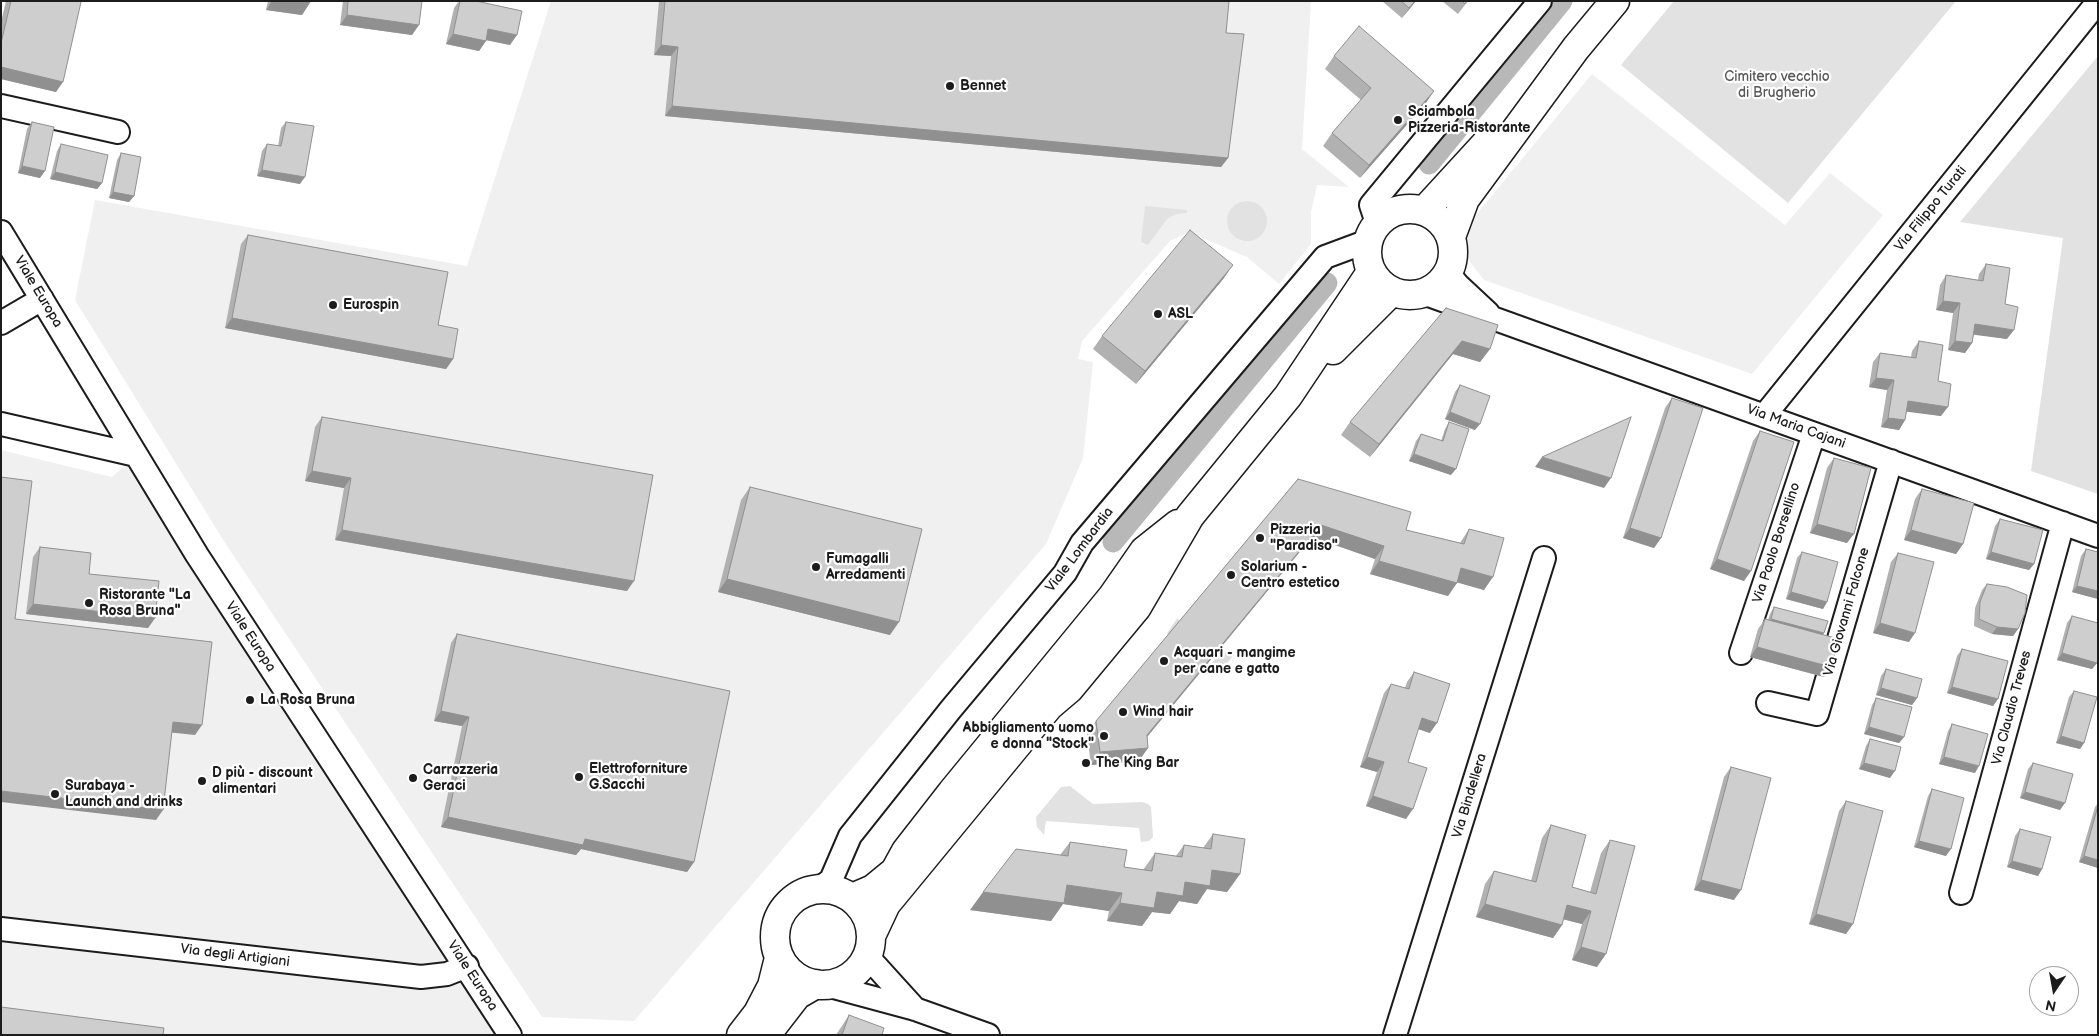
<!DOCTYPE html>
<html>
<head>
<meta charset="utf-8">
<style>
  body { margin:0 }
  #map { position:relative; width:2099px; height:1036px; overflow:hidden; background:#fff; font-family:"Balsamiq Sans",sans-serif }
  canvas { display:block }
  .frame { position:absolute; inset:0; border:2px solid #1c1c1c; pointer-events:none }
  .north { position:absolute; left:2029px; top:966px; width:50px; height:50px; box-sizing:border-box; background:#fff; border:1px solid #a4a4a4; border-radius:50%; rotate:192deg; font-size:14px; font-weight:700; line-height:20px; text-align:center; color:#1c1c1c }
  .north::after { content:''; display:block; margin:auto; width:18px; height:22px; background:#1c1c1c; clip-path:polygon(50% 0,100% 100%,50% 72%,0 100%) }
</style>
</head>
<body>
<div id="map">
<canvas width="2099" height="1036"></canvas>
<div class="frame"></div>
<div class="north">N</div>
</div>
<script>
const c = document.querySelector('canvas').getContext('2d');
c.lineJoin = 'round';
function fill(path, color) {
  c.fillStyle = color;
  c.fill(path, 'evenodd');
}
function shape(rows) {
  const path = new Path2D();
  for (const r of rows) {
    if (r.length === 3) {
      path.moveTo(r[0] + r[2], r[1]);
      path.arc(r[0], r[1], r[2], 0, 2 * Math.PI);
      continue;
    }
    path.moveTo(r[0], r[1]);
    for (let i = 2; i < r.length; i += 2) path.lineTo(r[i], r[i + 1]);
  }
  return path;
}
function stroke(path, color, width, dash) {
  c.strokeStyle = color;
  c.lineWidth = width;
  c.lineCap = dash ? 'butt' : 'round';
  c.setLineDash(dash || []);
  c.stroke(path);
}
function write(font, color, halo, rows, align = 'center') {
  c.font = font + ' "Balsamiq Sans",sans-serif';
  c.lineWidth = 4.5;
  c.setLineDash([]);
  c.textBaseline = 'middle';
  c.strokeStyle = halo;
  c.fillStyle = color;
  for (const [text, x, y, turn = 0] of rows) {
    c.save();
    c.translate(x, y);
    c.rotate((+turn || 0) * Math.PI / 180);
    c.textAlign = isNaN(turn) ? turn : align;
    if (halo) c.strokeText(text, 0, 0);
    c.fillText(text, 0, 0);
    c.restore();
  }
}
const built = shape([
  [551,1,1311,1,1302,149,1349,187,1317,185,1311,212,1311,244,1279,284,1247,257,1189,232,1170,241,1082,341,1078,359,1093,362,1083,458,1046,544,634,1021,542,1017,227,546,75,300,95,200,467,266],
  [1592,74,1785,225,1830,173,1883,215,1752,374,1484,280,1460,249,1475,216],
  [1,450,112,477,134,457,507,1035,1,1035]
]);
const green = shape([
  [1674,1,1956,1,1788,203,1621,65],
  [2098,56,2098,494,2031,471,2063,238,1960,222],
  [1247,221,20],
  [1145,206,1187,210,1187,213,1176,214,1167,219,1148,245,1141,242],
  [1070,786,1093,804,1142,802,1148,804,1151,807,1153,837,1149,841,1141,842,1139,828,1046,821,1044,835,1037,827,1036,817,1061,787]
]);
const canal = shape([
  [1429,164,1562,1],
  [1113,542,1327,283]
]);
const pedestrianTunnel = shape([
  [1172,626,1227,664]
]);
const minor = shape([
  [1,106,118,132],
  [1377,223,1371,205,1540,1],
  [1,232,197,555,510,1035],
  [1448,273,1458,285,1488,313],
  [1423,293,2098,536],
  [1,323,42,299],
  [1764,416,2093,8,2096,1],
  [1,424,136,455],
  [1741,653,1814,434],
  [1768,703,1817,714,1891,461],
  [820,888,831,880,850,836,951,709,1065,573,1082,543,1325,257,1368,241],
  [1961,893,2063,523],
  [1,929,421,977,447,974,467,966],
  [867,956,915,1009],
  [826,985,915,1009,988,1035],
  [1395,1035,1544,558]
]);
const secondary = shape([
  [1410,252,43],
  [1425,210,1491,138],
  [1451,237,1465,199,1576,48,1615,1],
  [1333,350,1392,291],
  [823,937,48],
  [852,898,873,889,895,871,906,851,952,792,1112,597,1144,551,1178,524],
  [871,936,886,904,1049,706,1069,689,1137,607,1190,516,1288,396,1371,272],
  [741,1035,758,1013,772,986,779,958],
  [766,1035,797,995,816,984]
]);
const wall = shape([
  [6,1,78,1,56,92,1,79,1,22],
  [268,1,311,1,302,15,266,10],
  [343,1,422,1,412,35,340,25],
  [459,1,476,1,510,45,486,40,479,51,446,44,454,8],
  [659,1,1229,1,1226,33,1228,158,1221,167,665,116,671,56,654,55],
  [1382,1,1416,1,1402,18],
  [1442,1,1468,1,1458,14],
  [1334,56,1434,91,1425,104,1360,178,1323,146,1332,133,1361,100,1325,69],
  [32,122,40,178,18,173,27,129],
  [286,122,300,184,257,176,262,151,267,144,278,146,281,128],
  [61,144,102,183,97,189,50,179,57,151],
  [121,153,134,196,129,202,109,198,117,160],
  [248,235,438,325,453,359,446,369,225,328,241,244],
  [1986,264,2005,304,2007,339,1974,334,1972,343,1965,353,1948,350,1953,313,1936,310,1940,285,1946,275,1978,280,1979,274],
  [1224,278,1136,384,1093,349,1102,336],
  [1446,308,1490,349,1480,362,1453,354,1370,457,1341,435,1350,422],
  [1919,341,1938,381,1941,416,1907,411,1905,420,1899,430,1881,427,1887,390,1869,387,1873,362,1880,353,1911,357,1912,351],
  [1460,385,1475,430,1445,419,1455,392],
  [1672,398,1661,538,1654,548,1623,538,1665,408],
  [322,417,627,591,335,540,344,488,305,481,315,427],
  [1449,422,1451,475,1409,461,1416,441,1421,434,1441,441,1445,429],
  [1760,431,1744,581,1710,569,1753,441],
  [1834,458,1847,543,1810,533,1827,468],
  [1298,479,1406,530,1460,543,1469,529,1484,590,1457,582,1448,596,1370,574,1375,559,1312,537,1147,736,1139,761,1091,765,1087,734,1096,721],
  [750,487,890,635,718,592,741,500],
  [1922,489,1963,544,1956,554,1904,540,1915,499],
  [2000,519,2034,564,2029,570,1986,559,1995,526],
  [40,547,89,574,155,618,148,628,26,614,33,557],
  [2086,549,2098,552,2098,599,2072,592,2081,556],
  [1802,552,1827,602,1823,609,1786,599,1797,558],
  [1898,553,1909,642,1873,633,1891,562],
  [1987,584,2018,629,2013,636,1992,634,1974,626,1975,608,1982,590],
  [1774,607,1823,635,1831,667,1824,677,1750,657,1758,629,1765,619,1768,620,1770,614],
  [2072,616,2097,663,2092,669,2057,660,2067,623],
  [457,634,694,862,687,872,581,849,576,855,441,827,462,726,434,721,451,643],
  [1962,649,1998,699,1993,706,1947,693,1957,656],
  [1886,669,1917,698,1912,705,1876,695,1881,676],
  [1414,672,1430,733,1418,729,1408,762,1406,819,1366,806,1377,772,1360,767,1384,693,1391,684,1405,688,1407,682],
  [2074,691,2084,743,2080,749,2056,743,2069,697],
  [1876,698,1904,737,1899,743,1864,734,1872,705],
  [1952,724,1975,773,1939,764,1948,731],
  [1870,739,1890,778,1859,769,1866,746],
  [2033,763,2060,810,2020,798,2028,769],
  [1731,767,1734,900,1694,890,1724,777],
  [1932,789,1946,856,1914,847,1928,796],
  [1846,801,1846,934,1809,924,1839,811],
  [2098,803,2098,868,2079,862,2095,807],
  [1551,825,1572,887,1590,892,1601,853,1610,840,1597,967,1572,960,1582,924,1563,919,1562,925,1553,938,1476,917,1485,884,1494,871,1531,881,1542,838],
  [2020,829,2042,869,2038,876,2007,867,2015,836],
  [1213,834,1240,874,1227,892,1207,889,1197,904,1179,901,1170,914,1152,912,1142,926,1107,921,1109,911,1063,904,1051,921,970,910,1060,855,1070,842,1124,867,1143,870,1155,853,1176,856,1184,845,1203,848],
  [849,1015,882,1035,836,1035]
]);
const shadedWall = shape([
  [272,1,311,1,302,15,266,10],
  [1415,1,1416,1,1402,18,1409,8],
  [347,15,419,25,412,35,340,25],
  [488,29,517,35,510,45,481,39],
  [453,34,486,41,479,51,446,44],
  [661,45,678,47,671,56,654,55],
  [1,67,63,82,56,92,1,79],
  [1434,91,1425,104,1360,178,1369,165],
  [672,106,1228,158,1221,167,665,116],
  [22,166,45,171,40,178,18,173],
  [262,170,305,177,300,184,257,176],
  [55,172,102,183,97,189,50,179],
  [113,192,134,196,129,202,109,198],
  [1233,265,1224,278,1136,384,1145,371],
  [1943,301,1960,303,1953,313,1936,310],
  [232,318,453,359,446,369,225,328],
  [1975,324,2014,330,2007,339,1968,334],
  [1462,341,1490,349,1480,362,1453,354,1370,457,1379,444],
  [1955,341,1972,343,1965,353,1948,350],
  [1876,378,1894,380,1887,390,1869,387],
  [1908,401,1948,407,1941,416,1901,411],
  [1450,412,1480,424,1475,430,1445,419],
  [1888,418,1905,420,1899,430,1881,427],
  [1414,454,1456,469,1451,475,1409,461],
  [1542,457,1611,478,1604,488,1535,467],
  [312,471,351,478,344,488,305,481],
  [1817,524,1854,534,1847,543,1810,533],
  [1321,525,1384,546,1375,559,1312,537,1138,748,1147,735],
  [1630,528,1661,538,1654,548,1623,538],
  [342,530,634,581,627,591,335,540],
  [1911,530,1963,544,1956,554,1904,540],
  [1991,552,2034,564,2029,570,1986,559],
  [1717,559,1751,571,1744,581,1710,569],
  [1379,561,1457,583,1448,596,1370,574],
  [1461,568,1493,577,1484,590,1452,581],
  [727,579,899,622,890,635,718,592],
  [2077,586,2098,591,2098,599,2072,592],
  [1791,592,1827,602,1823,609,1786,599],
  [33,604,155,618,148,628,26,614],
  [1771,619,1824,633,1820,640,1766,626],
  [1880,623,1915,633,1909,642,1873,633],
  [1997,627,2018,629,2013,636,1992,634],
  [1757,647,1831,667,1824,677,1750,657],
  [2062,653,2097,663,2092,669,2057,660],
  [1952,687,1998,699,1993,706,1947,693],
  [1881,688,1917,698,1912,705,1876,695],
  [441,711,469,717,462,726,434,721],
  [1422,718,1437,723,1430,733,1415,728],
  [173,722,202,725,195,735,166,732],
  [1869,727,1904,737,1899,743,1864,734],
  [2061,736,2084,743,2080,749,2056,743],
  [1148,748,1139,761,1091,765,1100,752],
  [1367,757,1384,762,1377,772,1360,767],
  [1944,757,1979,766,1975,773,1939,764],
  [1864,763,1895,771,1890,778,1859,769],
  [1,791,163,810,156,820,1,802],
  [2025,792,2065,803,2060,810,2020,798],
  [1373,796,1413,809,1406,819,1366,806],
  [448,817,585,839,694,862,687,872,581,849,576,855,441,827],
  [1919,841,1951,849,1946,856,1914,847],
  [2084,856,2098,860,2098,868,2079,862],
  [2012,861,2042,869,2038,876,2007,867],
  [1212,870,1240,874,1227,892,1207,889,1197,904,1179,901,1170,914,1152,912,1142,926,1107,921,1120,903,1157,892],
  [1701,880,1741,890,1734,900,1694,890],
  [1067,885,1122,893,1109,911,1063,904,1051,921,970,910,983,892],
  [1485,904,1562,925,1553,938,1476,917],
  [1567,905,1591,911,1582,924,1558,918],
  [1816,914,1853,924,1846,934,1809,924],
  [1581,947,1606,954,1597,967,1572,960]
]);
const building = shape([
  [11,1,78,1,81,2,63,82,1,67,1,43,11,1],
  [348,1,422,1,419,25,347,15,348,1],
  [460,1,476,1,522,11,517,35,488,29,486,41,453,34,460,1],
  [665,1,1229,1,1226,33,1244,34,1228,158,672,106,678,47,661,45,665,1],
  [1401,1,1415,1,1409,8,1401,1],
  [1462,1,1467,1,1465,4,1462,1],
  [1359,26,1434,91,1369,165,1332,133,1371,88,1334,56,1359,26],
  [32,122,54,127,45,171,22,166,32,122],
  [286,122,314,126,305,177,262,170,267,144,281,146,286,122],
  [61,144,108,155,102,183,55,172,61,144],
  [121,153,141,157,134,196,113,192,121,153],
  [1190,230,1233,265,1145,371,1102,336,1190,230],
  [248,235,448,272,438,325,458,329,453,359,232,318,248,235],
  [1986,264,2010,268,2005,304,2018,307,2014,330,1975,324,1972,343,1955,341,1960,303,1943,301,1946,275,1983,281,1986,264],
  [1446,308,1498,325,1490,349,1462,341,1379,444,1350,422,1446,308],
  [1919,341,1943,345,1938,381,1951,384,1948,407,1908,401,1905,420,1888,418,1894,380,1876,378,1880,353,1916,358,1919,341],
  [1460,385,1490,396,1480,424,1450,412,1460,385],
  [1672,398,1703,408,1661,538,1630,528,1672,398],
  [322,417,653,475,634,581,342,530,351,478,312,471,322,417],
  [1631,417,1611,478,1542,457,1631,417],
  [1449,422,1469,429,1456,469,1414,454,1421,434,1443,441,1449,422],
  [1760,431,1794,442,1751,571,1717,559,1760,431],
  [1834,458,1871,468,1854,534,1817,524,1834,458],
  [1,477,32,481,15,619,212,642,202,725,173,722,163,810,1,791,1,477],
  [1298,479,1411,512,1406,530,1464,544,1469,529,1504,538,1493,577,1461,568,1457,583,1379,561,1384,546,1321,525,1147,735,1148,748,1100,752,1096,721,1298,479],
  [750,487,922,529,899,622,727,579,750,487],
  [1922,489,1974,503,1963,544,1911,530,1922,489],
  [2000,519,2043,530,2034,564,1991,552,2000,519],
  [40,547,91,553,89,574,159,581,155,618,33,604,40,547],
  [2086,549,2098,552,2098,591,2077,586,2086,549],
  [1802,552,1838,562,1827,602,1791,592,1802,552],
  [1898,553,1934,562,1915,633,1880,623,1898,553],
  [1987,584,2007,587,2027,595,2025,613,2018,629,1997,627,1979,619,1980,602,1987,584],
  [1774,607,1828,621,1824,633,1771,619,1774,607],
  [2072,616,2098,623,2098,659,2097,663,2062,653,2072,616],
  [1765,619,1839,639,1831,667,1757,647,1765,619],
  [457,634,730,691,694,862,585,839,583,845,448,817,469,717,441,711,457,634],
  [1962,649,2008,661,1998,699,1952,687,1962,649],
  [1886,669,1922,679,1917,698,1881,688,1886,669],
  [1414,672,1450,684,1437,723,1422,718,1408,762,1427,768,1413,809,1373,796,1384,762,1367,757,1391,684,1409,689,1414,672],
  [2074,691,2097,697,2084,743,2061,736,2074,691],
  [1876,698,1912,707,1904,737,1869,727,1876,698],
  [1952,724,1988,734,1979,766,1944,757,1952,724],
  [1870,739,1901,747,1895,771,1864,763,1870,739],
  [2033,763,2073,774,2065,803,2025,792,2033,763],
  [1731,767,1771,778,1741,890,1701,880,1731,767],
  [1932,789,1964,798,1951,849,1919,841,1932,789],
  [1846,801,1883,811,1853,924,1816,914,1846,801],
  [2098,806,2098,860,2084,856,2098,806],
  [1551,825,1586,835,1572,887,1596,894,1610,840,1635,846,1606,954,1581,947,1591,911,1567,905,1562,925,1485,904,1494,871,1536,882,1551,825],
  [2020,829,2051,837,2042,869,2012,861,2020,829],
  [1213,834,1245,839,1240,874,1212,870,1210,886,1185,882,1183,896,1157,892,1154,908,1120,903,1122,893,1067,885,1064,903,983,892,1016,849,1068,856,1070,842,1127,850,1124,867,1152,871,1155,853,1182,857,1184,845,1211,849,1213,834],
  [1,1007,164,1028,163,1035,1,1035,1,1007],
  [849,1015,884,1028,882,1035,842,1035,849,1015]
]);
const markers = [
  [950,86,5,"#1c1c1c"],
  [1398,120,5,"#1c1c1c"],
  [333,305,5,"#1c1c1c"],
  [1158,314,5,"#1c1c1c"],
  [1260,538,5,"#1c1c1c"],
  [816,567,5,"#1c1c1c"],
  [1231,575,5,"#1c1c1c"],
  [89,603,5,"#1c1c1c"],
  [1164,661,5,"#1c1c1c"],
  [250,700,5,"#1c1c1c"],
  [1123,712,5,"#1c1c1c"],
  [1104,736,5,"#1c1c1c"],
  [1086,763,5,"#1c1c1c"],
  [579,777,5,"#1c1c1c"],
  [413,778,5,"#1c1c1c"],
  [202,781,5,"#1c1c1c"],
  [55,794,5,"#1c1c1c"]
];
const parkNames = [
  ["Cimitero vecchio",1777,77],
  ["di Brugherio",1777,93]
];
const poiNames = [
  ["Bennet",960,86],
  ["Sciambola",1408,112],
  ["Pizzeria-Ristorante",1408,128],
  ["Eurospin",343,305],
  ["ASL",1168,314],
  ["Pizzeria",1270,530],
  ["\"Paradiso\"",1270,546],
  ["Fumagalli",826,559],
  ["Arredamenti",826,575],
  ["Solarium -",1241,567],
  ["Centro estetico",1241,583],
  ["Ristorante \"La",99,595],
  ["Rosa Bruna\"",99,611],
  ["Acquari - mangime",1174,653],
  ["per cane e gatto",1174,669],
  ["La Rosa Bruna",260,700],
  ["Wind hair",1133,712],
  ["Abbigliamento uomo",1094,728,"right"],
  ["e donna \"Stock\"",1094,744,"right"],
  ["The King Bar",1096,763],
  ["Elettroforniture",589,769],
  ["G.Sacchi",589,785],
  ["Carrozzeria",423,770],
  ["Geraci",423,786],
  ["D più - discount",212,773],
  ["alimentari",212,789],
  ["Surabaya -",65,786],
  ["Launch and drinks",65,802]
];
const streetNames = [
  ["Via Filippo Turati",1931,209,-51],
  ["Viale Europa",38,292,59],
  ["Via Maria Cajani",1796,427,20],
  ["Via Paolo Borsellino",1777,543,-72],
  ["Viale Lombardia",1080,550,-53],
  ["Via Giovanni Falcone",1847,612,-74],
  ["Viale Europa",250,637,57],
  ["Via Claudio Treves",2012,708,-75],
  ["Via Bindellera",1470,796,-73],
  ["Via degli Artigiani",235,956,7],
  ["Viale Europa",472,976,57]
];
fill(built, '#f0f0f0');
fill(green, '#e2e2e2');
stroke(canal, '#b8b8b8', 21);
stroke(pedestrianTunnel, '#ddd', 18, [18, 9]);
stroke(minor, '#1c1c1c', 26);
stroke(secondary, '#1c1c1c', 31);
stroke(minor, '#fff', 22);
stroke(secondary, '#fff', 28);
fill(wall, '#b1b1b1');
fill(shadedWall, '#909090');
fill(building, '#cecece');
stroke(building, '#909090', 1);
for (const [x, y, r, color] of markers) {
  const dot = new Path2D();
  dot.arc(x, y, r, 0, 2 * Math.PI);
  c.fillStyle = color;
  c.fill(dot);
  stroke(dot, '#fff', 2);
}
write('14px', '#575757', '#fff', parkNames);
write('bold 14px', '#1c1c1c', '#fff', poiNames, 'left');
write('14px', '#1c1c1c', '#fff', streetNames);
</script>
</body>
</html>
